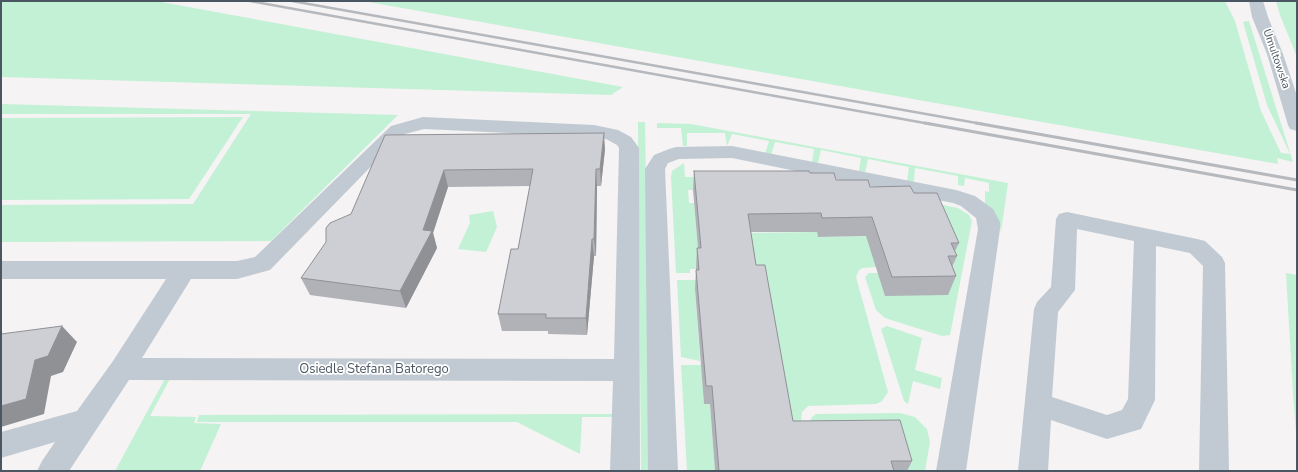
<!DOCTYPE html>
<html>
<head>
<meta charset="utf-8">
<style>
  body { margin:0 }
  #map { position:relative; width:1298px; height:472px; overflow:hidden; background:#f5f3f3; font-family:"Nunito Sans",sans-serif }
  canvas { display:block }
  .frame { position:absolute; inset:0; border:2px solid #4a5661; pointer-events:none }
</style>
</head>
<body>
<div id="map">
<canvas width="1298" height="472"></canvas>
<div class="frame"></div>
</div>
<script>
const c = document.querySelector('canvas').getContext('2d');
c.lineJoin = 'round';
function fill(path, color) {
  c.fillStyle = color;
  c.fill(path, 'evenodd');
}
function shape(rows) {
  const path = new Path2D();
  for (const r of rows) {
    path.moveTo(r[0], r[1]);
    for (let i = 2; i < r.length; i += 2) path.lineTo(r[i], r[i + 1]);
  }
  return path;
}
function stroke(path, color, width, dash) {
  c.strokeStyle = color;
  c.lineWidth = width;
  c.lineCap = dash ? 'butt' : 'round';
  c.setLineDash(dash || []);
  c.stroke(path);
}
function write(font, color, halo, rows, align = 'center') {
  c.font = font + ' "Nunito Sans",sans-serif';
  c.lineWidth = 3.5;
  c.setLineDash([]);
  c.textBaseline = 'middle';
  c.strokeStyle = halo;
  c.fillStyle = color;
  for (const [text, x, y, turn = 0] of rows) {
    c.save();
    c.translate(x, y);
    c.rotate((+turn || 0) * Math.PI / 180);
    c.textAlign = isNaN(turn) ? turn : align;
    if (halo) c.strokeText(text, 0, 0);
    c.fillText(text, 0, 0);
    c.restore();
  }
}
const green = shape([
  [1,1,156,1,623,87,611,95,1,77],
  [363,1,1225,1,1235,21,1261,111,1281,153,1290,154,1267,105,1243,22,1249,21,1293,162,1277,158,1278,164],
  [1276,1,1297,1,1297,57,1280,15],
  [1,104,398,115,271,241,1,242,1,205,193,204,251,114,1,114],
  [243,117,189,199,1,200,1,118],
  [638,122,645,122,651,471,641,471],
  [657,123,691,124,1008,183,1001,232,999,222,994,212,985,203,985,191,989,192,989,183,965,178,964,186,958,185,958,176,915,168,914,182,907,181,909,167,868,159,865,173,859,171,861,158,821,150,818,163,812,162,814,149,775,142,771,155,765,154,769,141,732,134,727,146,725,133,687,133,687,146,683,146,681,128,657,128],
  [684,163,685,177,729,177,730,190,688,190,689,203,694,203,700,267,696,267,696,269,690,269,690,273,676,273,671,177,672,171],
  [825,181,958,208,969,215,972,221,950,335,942,336,885,318,876,310,865,277,869,273,878,273,948,295],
  [493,211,497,227,486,252,458,249,470,223,469,215],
  [817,232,818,237,877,236,887,266,863,268,859,270,856,277,888,392,882,401,876,404,808,406,802,412,801,421,788,439,745,233],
  [1286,273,1297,275,1297,447,1293,393],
  [677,280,697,280,695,289,700,361,681,357],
  [887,326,922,338,915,370,942,378,940,389,913,381,908,404,904,401,881,329],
  [681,365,701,365,704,404,710,404,715,471,687,471],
  [167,375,172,375,150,416,196,417,194,423,221,424,200,471,115,471],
  [900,413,915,417,927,429,930,442,925,471,901,471,813,438,810,421,812,417,816,414],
  [613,414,613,417,582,417,580,454,517,422,197,422,199,415]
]);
const minor = shape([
  [1249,1,1263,1,1268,17,1283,54,1297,96,1297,131,1290,129,1288,125,1267,54,1252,17,1249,1],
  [423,117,594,125,618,130,631,137,639,148,640,471,610,471,613,381,129,380,69,471,37,471,42,461,55,442,1,458,1,432,77,411,113,361,166,279,1,279,1,261,237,261,255,257,391,126,423,117],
  [424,129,594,137,606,139,617,145,619,148,614,359,142,358,191,279,237,279,270,270,390,147,405,134,424,129],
  [732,146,956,190,975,196,993,209,1000,222,1000,229,966,471,936,471,978,229,976,218,961,206,953,203,732,158,679,159,668,163,665,169,678,471,648,471,645,169,654,155,669,149,676,147,732,146],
  [1067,212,1197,239,1205,241,1222,257,1225,263,1229,471,1199,471,1203,266,1190,253,1156,246,1155,400,1141,429,1107,439,1051,420,1048,471,1018,471,1034,309,1037,302,1051,287,1056,219,1059,214,1067,212],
  [1077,229,1134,241,1128,399,1122,410,1107,415,1052,397,1058,312,1075,290,1077,229]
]);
const railFar1 = shape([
  [250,1,930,124],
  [292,1,982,124]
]);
const rail = shape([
  [925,123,1297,190],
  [976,123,1297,180]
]);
const wall = shape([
  [385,135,605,149,601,186,597,186,596,256,594,256,587,335,548,334,548,331,502,331,498,314,518,249,530,186,448,187,433,233,437,248,406,308,310,295,301,278,351,214],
  [694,171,810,173,836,180,870,187,914,193,959,243,955,251,957,256,952,267,956,276,948,295,885,296,866,236,818,237,817,232,751,232,756,265,793,421,912,461,907,471,715,471,710,404,704,404,695,289,697,248,698,248,693,190]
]);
const shadedWall = shape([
  [604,133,605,149,601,186,600,169],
  [596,169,597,186,596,256,594,239],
  [444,170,448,187,433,233,437,248,406,308,400,291,423,230],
  [592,239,594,256,587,335,586,318],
  [62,326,77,342,63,372,51,376,44,414,1,427,1,406,35,360]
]);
const building = shape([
  [604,133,600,169,596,169,594,239,592,239,586,318,546,318,546,314,498,314,511,249,518,249,533,169,444,170,423,230,432,231,400,291,301,278,326,242,326,228,330,223,351,214,385,135,604,133],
  [694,171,809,171,810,173,834,173,836,180,868,180,870,187,910,186,914,193,937,193,959,243,951,243,957,256,948,256,956,276,892,277,872,217,822,218,821,213,748,214,756,265,765,265,793,421,900,420,912,461,891,461,894,471,719,471,712,386,706,386,696,270,699,270,697,248,701,248,694,171],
  [62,326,48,356,35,360,26,399,1,406,1,334,62,326]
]);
const farStreetnames = [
  ["Umultowska",1276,59,71]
];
const streetNames = [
  ["Osiedle Stefana Batorego",374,370]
];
fill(green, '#c3f1d5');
fill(minor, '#c1cad2');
stroke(railFar1, '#b5b8bd', 2.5);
stroke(rail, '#b5b8bd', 3);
fill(wall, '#b0b2b7');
fill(shadedWall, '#909195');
fill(building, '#cdcfd5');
stroke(building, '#909195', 1);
write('11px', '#4a5661', '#fff', farStreetnames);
write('13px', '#4a5661', '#fff', streetNames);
</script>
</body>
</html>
